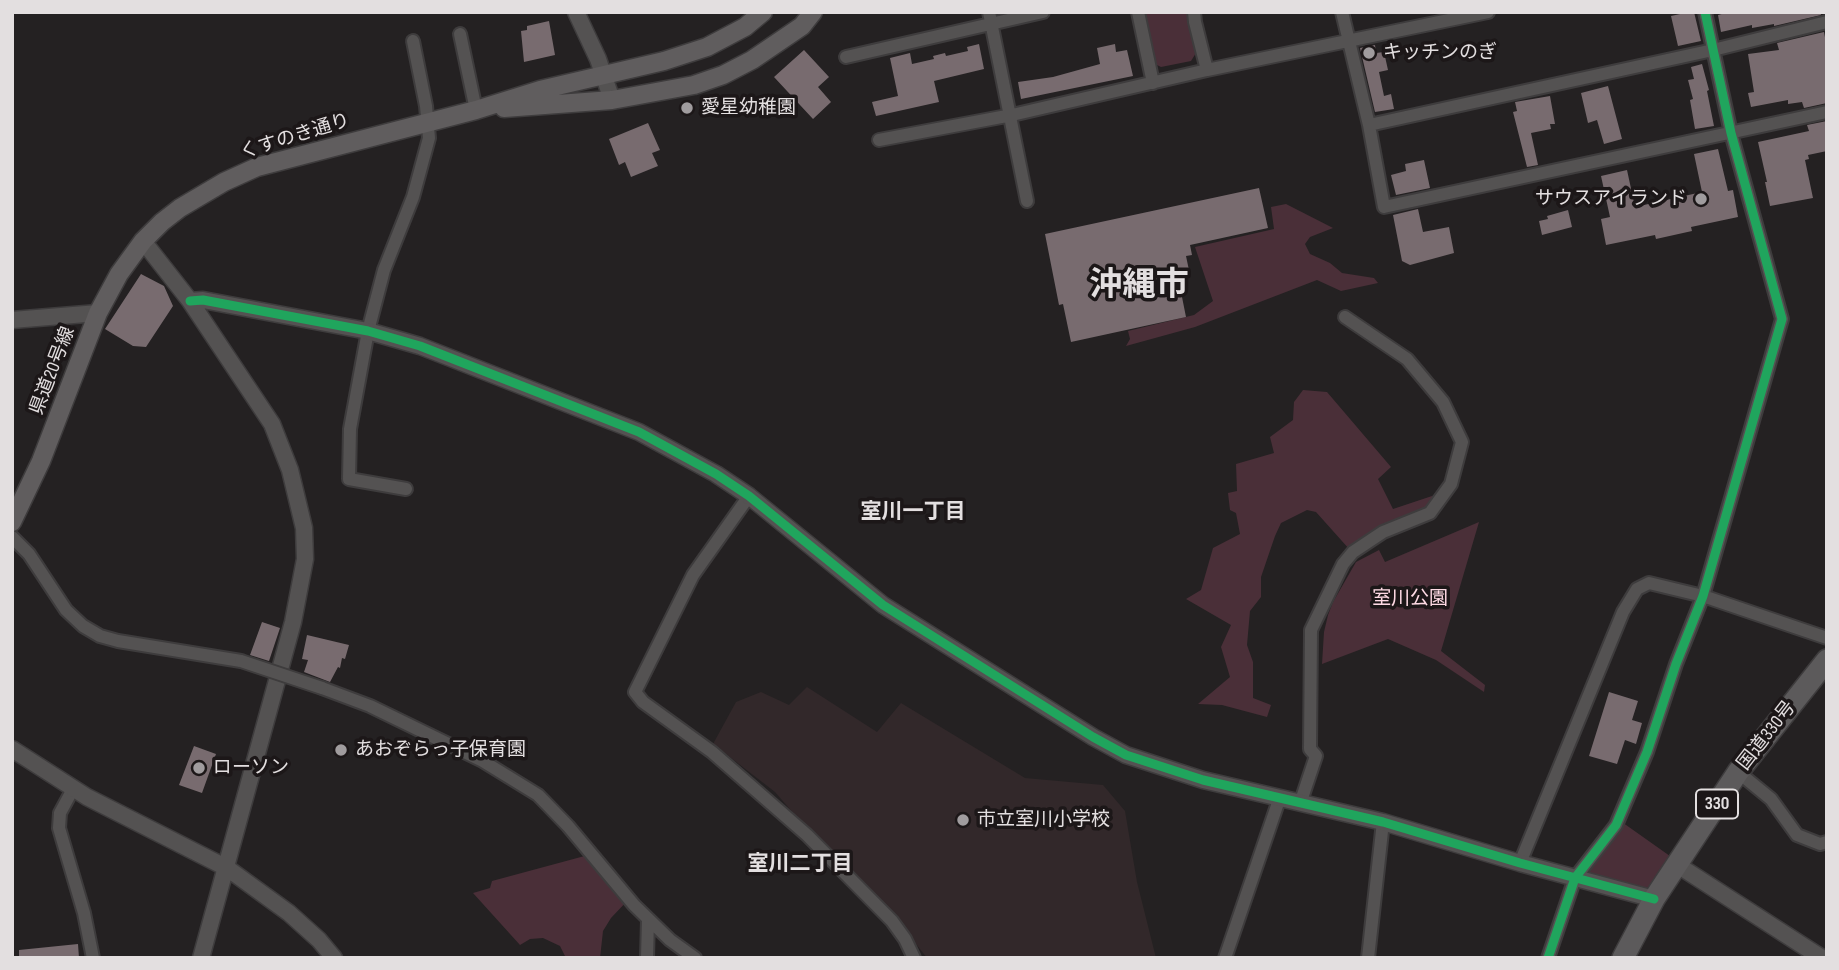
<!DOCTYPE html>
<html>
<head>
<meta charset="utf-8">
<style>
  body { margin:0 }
  #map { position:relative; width:1839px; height:970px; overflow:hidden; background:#242122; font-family:"Sofia Sans Condensed",sans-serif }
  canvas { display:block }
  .frame { position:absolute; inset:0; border:14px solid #e3dfe0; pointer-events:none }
</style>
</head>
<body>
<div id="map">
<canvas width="1839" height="970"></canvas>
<div class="frame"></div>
</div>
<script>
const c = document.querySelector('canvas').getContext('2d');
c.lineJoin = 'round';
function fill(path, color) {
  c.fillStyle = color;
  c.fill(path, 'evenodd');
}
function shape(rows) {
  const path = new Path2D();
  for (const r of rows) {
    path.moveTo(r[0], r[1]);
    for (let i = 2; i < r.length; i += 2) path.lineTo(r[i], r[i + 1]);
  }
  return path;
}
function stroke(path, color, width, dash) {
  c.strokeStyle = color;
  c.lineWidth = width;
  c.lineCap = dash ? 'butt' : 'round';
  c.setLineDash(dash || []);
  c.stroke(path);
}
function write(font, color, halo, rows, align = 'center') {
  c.font = font + ' "Sofia Sans Condensed","Noto Sans JP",sans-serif';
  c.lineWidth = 7;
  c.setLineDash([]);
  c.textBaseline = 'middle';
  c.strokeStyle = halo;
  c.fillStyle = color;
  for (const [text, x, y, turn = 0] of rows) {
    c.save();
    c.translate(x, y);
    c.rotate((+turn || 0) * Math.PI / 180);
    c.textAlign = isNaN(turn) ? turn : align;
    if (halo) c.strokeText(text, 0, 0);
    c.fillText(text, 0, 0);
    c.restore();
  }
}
const built = shape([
  [807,687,877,732,901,703,1025,778,1103,785,1125,811,1137,882,1156,958,927,958,905,930,807,829,775,792,713,744,736,702,761,692,789,705]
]);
const green = shape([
  [1143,12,1190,12,1190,25,1196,53,1191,61,1161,67,1153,63],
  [1286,204,1333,228,1310,237,1305,244,1310,254,1330,263,1342,273,1374,278,1378,283,1341,291,1317,280,1195,327,1126,346,1130,339,1128,331,1194,315,1213,301,1195,247,1274,229,1271,207],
  [1303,390,1327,392,1391,467,1378,479,1393,509,1438,494,1429,509,1350,550,1316,512,1307,510,1281,523,1275,536,1261,577,1261,597,1250,611,1247,645,1253,662,1253,698,1271,705,1267,717,1222,705,1198,704,1230,677,1221,647,1231,625,1186,599,1201,590,1213,548,1240,534,1236,513,1230,510,1228,493,1237,491,1236,464,1274,453,1270,437,1293,420,1294,402],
  [1479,522,1441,651,1485,685,1484,692,1436,660,1388,639,1322,664,1324,632,1328,615,1333,602,1356,562,1379,550,1385,562],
  [1619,820,1677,861,1654,898,1575,878],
  [592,854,629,899,611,918,603,931,600,958,566,958,560,946,543,938,530,939,520,945,473,893,490,888,492,881]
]);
const building = shape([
  [1689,12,1694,12,1701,41,1678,46,1671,16],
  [1729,12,1820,12,1821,15,1774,26,1774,24,1752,28,1752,25,1721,32,1718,15],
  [549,21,555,55,524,62,521,31,527,30,527,26],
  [1824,32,1827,48,1827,103,1804,108,1802,102,1788,104,1788,100,1751,107,1748,93,1754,92,1748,54,1779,50,1777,43],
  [979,44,984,69,934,81,939,102,876,116,872,102,898,96,890,58,910,53,912,64,934,59,933,56,945,53,946,56,968,51,967,47],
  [1115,44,1116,52,1127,50,1133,76,1021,99,1018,82,1053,77,1100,64,1097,48],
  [1375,45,1376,53,1384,52,1388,70,1379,72,1384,96,1391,94,1394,109,1375,112,1360,48],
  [804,50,829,77,818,87,831,102,813,119,774,77],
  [1702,64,1709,90,1707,91,1714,126,1695,129,1690,100,1693,99,1688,80,1694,79,1691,67],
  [1608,86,1622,139,1604,144,1597,120,1588,123,1581,93],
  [1550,96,1555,124,1550,124,1551,129,1531,133,1538,165,1527,167,1513,112,1517,111,1515,102],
  [1827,121,1827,151,1808,155,1809,159,1805,160,1813,198,1770,206,1765,182,1767,182,1758,142,1809,131,1807,125],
  [648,123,660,150,652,153,658,166,631,177,625,162,619,165,609,139],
  [1718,149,1728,191,1733,190,1738,217,1691,227,1692,231,1656,239,1655,235,1606,245,1601,219,1610,217,1601,176,1627,170,1635,207,1702,192,1694,154],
  [1424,160,1430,188,1396,195,1391,175,1406,171,1405,164],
  [1259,188,1268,228,1190,245,1192,255,1186,256,1190,275,1178,277,1186,317,1071,342,1063,304,1059,305,1045,234],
  [1418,209,1423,232,1449,227,1454,253,1410,265,1402,261,1393,215],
  [1568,210,1572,227,1542,235,1539,221,1548,219,1547,216],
  [141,274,164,286,173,306,146,347,133,346,105,329],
  [262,622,280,628,269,661,250,655],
  [307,635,349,645,345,659,342,658,340,668,338,667,330,682,304,672,308,660,302,659],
  [1609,692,1638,701,1632,720,1642,723,1636,744,1625,740,1617,764,1589,756],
  [194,746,216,754,202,793,179,785],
  [78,944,79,958,19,958,19,950]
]);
const minor = shape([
  [989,12,1027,201],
  [1138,12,1153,83],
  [1194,12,1195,22,1207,70],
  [1342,12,1369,125,1384,207,1827,112],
  [460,34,476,110],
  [846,57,1043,12],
  [1369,125,1713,50,1827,22],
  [879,140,1012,115,1207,70,1488,12],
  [406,489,349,479,350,429,368,331,384,270,413,197,429,138,426,106,413,41],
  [749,496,693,575,635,692,643,702,712,752,807,835,892,921,905,939,914,958],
  [12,537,29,554,66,610,83,626,100,636,118,641,241,661],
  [322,688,370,706,481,760,538,795,568,826,634,905,670,940,695,958],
  [1738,772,1771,799,1797,835,1820,844,1827,842],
  [73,789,60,813,59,828,84,913,93,958],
  [1301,801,1316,756,1310,749,1311,630,1343,564,1353,552,1383,532,1430,513,1451,484,1462,442,1443,402,1407,359,1345,317],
  [1520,863,1623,612,1637,589,1649,583,1703,596,1827,638],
  [647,958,648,919],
  [1225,958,1280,797],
  [1368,958,1383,822],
  [1548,958,1575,878,1616,825,1647,752,1676,664,1703,596,1782,319,1731,133,1705,12]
]);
const tertiary = shape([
  [576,12,598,59,612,100],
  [143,241,190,301,272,424,290,470,304,528,305,559,293,622,201,958],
  [190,301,203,300,368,331,420,346,639,432,716,474,749,496,883,605,1093,737,1126,755,1203,780,1383,822,1520,863,1654,899],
  [12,320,98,313],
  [12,749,87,797,227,868,289,913,319,940,334,958],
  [1676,864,1822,958]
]);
const secondary = shape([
  [504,108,612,100,694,85,723,75,752,60,802,26,813,12],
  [12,522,41,461,98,313,119,274,143,241,162,222,180,208,224,182,257,167,476,110,540,90,664,61,707,47,745,27,763,12]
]);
const trunk = shape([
  [1623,958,1654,899,1738,772,1827,660]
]);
const minorBridge = shape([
  [241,661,322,688]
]);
const cycleway = shape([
  [190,301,203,300,368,331,420,346,639,432,716,474,749,496,883,605,1093,737,1126,755,1203,780,1383,822,1520,863,1654,899],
  [1548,958,1575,878,1616,825,1647,752,1676,664,1703,596,1782,319,1731,133,1705,12]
]);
const markers = [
  [1369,53,7,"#a09c9e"],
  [687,108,7,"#a09c9e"],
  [1701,199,7,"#a09c9e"],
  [341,750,7,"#a09c9e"],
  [199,768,7,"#a09c9e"],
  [963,820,7,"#a09c9e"]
];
const shields = [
  [1717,804,42]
];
const shieldNames = [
  ["330",1717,804]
];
const poiNames = [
  ["キッチンのぎ",1383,53],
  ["愛星幼稚園",701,108],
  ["サウスアイランド",1687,199,"right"],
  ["あおぞらっ子保育園",355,750],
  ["ローソン",213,768],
  ["市立室川小学校",977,820]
];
const streetNames = [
  ["くすのき通り",295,137,-17],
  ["県道20号線",53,371,-69],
  ["国道330号",1767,736,-52]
];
const parkNames = [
  ["室川公園",1410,599]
];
const neighbourhoodNames = [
  ["室川一丁目",913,513],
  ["室川二丁目",800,865]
];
const townNames = [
  ["沖縄市",1139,287]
];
fill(built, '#32282a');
fill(green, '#4a2f38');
fill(building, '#786b6f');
stroke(minor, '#3e3c3d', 16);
stroke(tertiary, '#3e3c3d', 19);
stroke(secondary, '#3e3c3d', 21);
stroke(trunk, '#3e3c3d', 24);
stroke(minor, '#545252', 12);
stroke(tertiary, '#545252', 16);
stroke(secondary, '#605d5e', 18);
stroke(trunk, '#5c5a5b', 21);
stroke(minorBridge, '#3e3c3d', 16, []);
stroke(minorBridge, '#545252', 12);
stroke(cycleway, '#20a55d', 9);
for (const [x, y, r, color] of markers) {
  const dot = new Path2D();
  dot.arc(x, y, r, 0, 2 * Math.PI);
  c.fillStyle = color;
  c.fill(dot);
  stroke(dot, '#1c1718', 2.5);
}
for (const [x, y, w] of shields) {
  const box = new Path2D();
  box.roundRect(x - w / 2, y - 14.5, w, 29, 5);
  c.fillStyle = '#1c1718';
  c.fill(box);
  stroke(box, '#e3dfe0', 2);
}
write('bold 18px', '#e3dfe0', null, shieldNames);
write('19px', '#e3dfe0', '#1c1718', poiNames, 'left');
write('19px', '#e3dfe0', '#1c1718', streetNames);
write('19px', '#fedae4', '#1c1718', parkNames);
write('bold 21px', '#e3dfe0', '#1c1718', neighbourhoodNames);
write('bold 33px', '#e3dfe0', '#1c1718', townNames);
</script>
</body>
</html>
